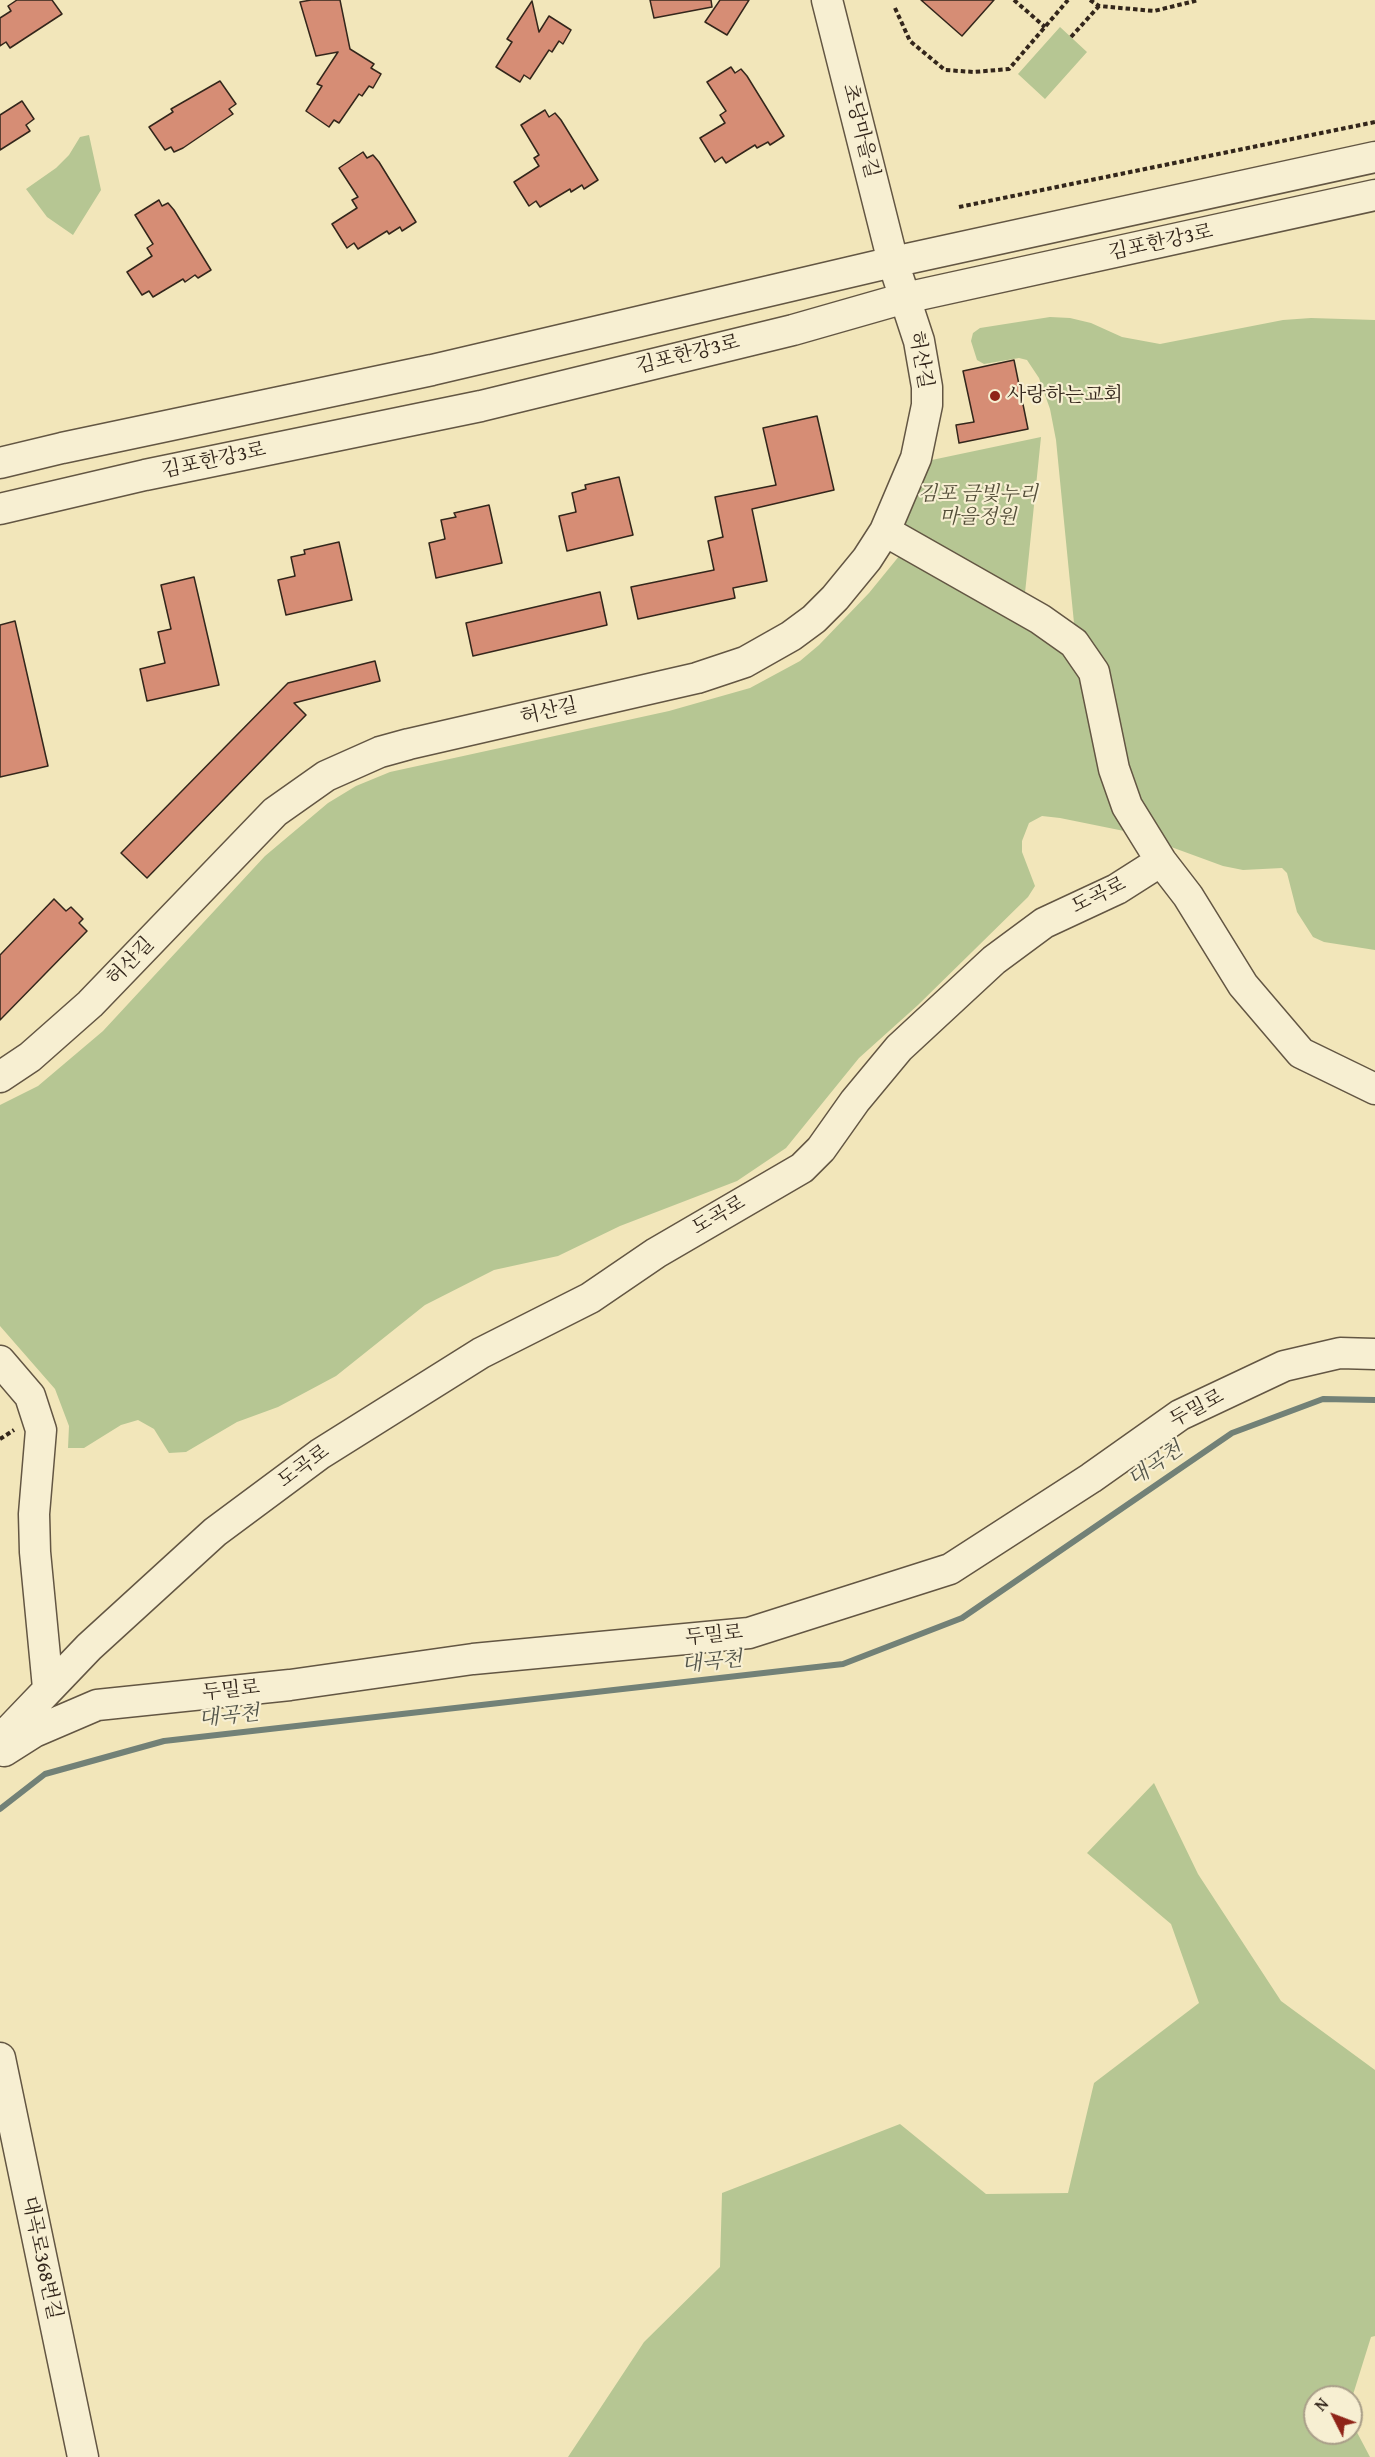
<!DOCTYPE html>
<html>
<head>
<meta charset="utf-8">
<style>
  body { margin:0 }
  #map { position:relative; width:1375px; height:2457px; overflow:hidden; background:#f2e6ba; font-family:"Gentium Book Plus",serif }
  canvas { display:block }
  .north { position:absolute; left:1303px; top:2385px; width:60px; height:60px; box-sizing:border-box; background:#f7efd2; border:2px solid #a99f89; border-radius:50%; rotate:312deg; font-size:16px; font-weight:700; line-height:24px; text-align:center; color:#33261b }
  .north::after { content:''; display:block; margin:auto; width:21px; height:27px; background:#8f2418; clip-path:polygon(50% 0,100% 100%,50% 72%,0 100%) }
</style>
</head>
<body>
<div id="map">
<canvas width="1375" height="2457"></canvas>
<div class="north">N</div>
</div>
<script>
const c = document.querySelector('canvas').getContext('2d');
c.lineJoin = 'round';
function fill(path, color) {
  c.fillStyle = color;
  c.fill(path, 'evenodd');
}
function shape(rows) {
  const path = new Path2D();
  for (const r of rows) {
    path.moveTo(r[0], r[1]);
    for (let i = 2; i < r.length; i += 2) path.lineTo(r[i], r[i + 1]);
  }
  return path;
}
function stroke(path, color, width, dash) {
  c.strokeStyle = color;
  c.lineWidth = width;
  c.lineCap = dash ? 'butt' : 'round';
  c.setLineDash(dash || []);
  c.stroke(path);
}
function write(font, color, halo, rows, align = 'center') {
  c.font = font + ' "Gentium Book Plus","Noto Serif KR",serif';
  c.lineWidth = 4.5;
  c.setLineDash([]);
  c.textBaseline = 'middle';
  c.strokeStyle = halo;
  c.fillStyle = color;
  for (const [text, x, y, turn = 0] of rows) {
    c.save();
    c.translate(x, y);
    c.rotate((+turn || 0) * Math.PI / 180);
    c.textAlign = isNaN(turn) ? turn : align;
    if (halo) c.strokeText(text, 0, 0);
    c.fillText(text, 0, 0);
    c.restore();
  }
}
const green = shape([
  [1060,27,1087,52,1045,99,1018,74],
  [89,135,101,190,73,235,47,217,26,189,56,168,69,155,80,137],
  [1050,317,1070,318,1091,323,1122,337,1160,344,1283,320,1311,318,1375,320,1375,950,1324,942,1313,937,1297,912,1287,873,1282,868,1243,870,1223,866,1163,844,1143,813,1093,650,1074,623,1056,440,1050,409,1039,378,1027,360,1019,358,984,364,977,360,971,341,973,333,980,328],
  [1041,437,1025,593,906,531,902,521,927,461],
  [900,555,1044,636,1076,664,1134,833,1060,818,1042,816,1029,823,1022,841,1022,852,1035,886,1028,897,918,1005,859,1058,786,1148,737,1181,620,1226,558,1256,494,1270,425,1305,336,1376,278,1407,237,1422,186,1452,169,1453,154,1429,138,1420,121,1425,84,1448,68,1448,69,1426,55,1389,0,1326,0,1105,38,1086,103,1031,265,856,328,803,356,786,390,772,669,711,750,688,800,661,819,645,869,593],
  [1154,1783,1198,1874,1281,2001,1375,2070,1375,2336,1371,2337,1351,2401,1351,2397,1315,2397,1315,2433,1351,2433,1351,2421,1370,2457,568,2457,644,2342,720,2267,722,2193,900,2124,986,2194,1068,2193,1094,2083,1199,2003,1171,1924,1087,1853]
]);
const stream = shape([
  [0,1809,45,1774,164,1741,843,1664,962,1618,1232,1433,1323,1399,1375,1400]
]);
const building = shape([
  [17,0,52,0,62,14,10,48,6,42,0,46,0,18,11,11,8,6,17,0],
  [311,0,340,0,350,49,374,64,371,68,381,74,373,88,369,86,362,96,359,94,339,123,334,120,329,127,306,111,322,86,317,84,338,52,316,56,300,2,311,0],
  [650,0,711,0,712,7,654,18,650,0],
  [720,0,749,0,727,35,705,22,720,0],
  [921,0,994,0,962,36,921,0],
  [532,1,539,32,549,16,571,30,563,44,559,41,552,52,549,50,530,79,524,75,520,82,496,67,512,42,507,39,532,1],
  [731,67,735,73,741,69,747,76,784,136,770,145,768,142,757,148,755,145,726,163,722,157,715,162,700,138,725,123,720,115,726,111,707,82,731,67],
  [220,81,236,104,229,109,233,114,183,148,174,152,171,147,165,150,149,127,173,112,171,109,220,81],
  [22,101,34,119,26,125,30,131,0,150,0,115,22,101],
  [545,110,549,117,555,113,561,120,598,180,584,189,582,185,571,192,570,189,540,207,536,201,529,206,514,182,539,166,534,158,539,155,521,125,545,110],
  [363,152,367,158,373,155,379,162,416,222,402,231,400,227,389,234,387,231,358,249,354,243,347,248,332,224,357,208,352,200,358,197,339,168,363,152],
  [159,200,162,206,168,203,174,210,211,270,198,278,195,275,185,282,183,279,153,297,149,291,142,295,127,272,152,256,147,248,153,244,135,215,159,200],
  [1014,360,1028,429,959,443,956,425,974,422,963,371,1014,360],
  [817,416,834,490,752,509,767,581,733,588,735,598,638,619,631,587,714,570,708,541,723,537,715,497,776,485,763,428,817,416],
  [619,477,633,535,567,551,559,516,576,512,572,493,586,489,585,485,619,477],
  [489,505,502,563,436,578,429,543,445,539,441,520,456,517,454,513,489,505],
  [339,542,352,600,286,615,278,580,295,576,291,557,305,554,304,550,339,542],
  [194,577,219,685,147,701,140,669,165,663,158,632,171,629,161,585,194,577],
  [600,592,607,625,473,656,466,623,600,592],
  [15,621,48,766,0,777,0,625,15,621],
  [375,661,380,681,294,703,306,715,147,878,121,853,288,683,375,661],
  [54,899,66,911,71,907,83,919,79,923,87,931,0,1020,0,955,54,899]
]);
const path = shape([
  [1014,0,1045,27],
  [1090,0,1099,6,1154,11,1199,0],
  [895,8,910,41,945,70,974,72,1009,69,1068,0],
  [1071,37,1099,6],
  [959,207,1375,122],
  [0,1439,14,1430]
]);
const minor = shape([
  [0,463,62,448,432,370,893,262,1375,157],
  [0,509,145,475,481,406,793,330,905,298,1375,195],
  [885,531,1040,619,1074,643,1094,672,1114,769,1127,806,1161,861,1188,896,1243,985,1301,1053,1375,1089],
  [0,1077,30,1057,90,1004,275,812,326,776,380,752,409,744,697,678,745,662,791,636,814,619,835,598,867,559,885,531,916,458,927,405,927,387,919,341,893,262,827,0],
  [0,1361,30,1396,41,1430,34,1514,35,1552,48,1688],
  [0,1740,89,1647,215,1532,320,1454,481,1353,590,1298,656,1253,802,1168,821,1149,855,1101,899,1048,994,960,1044,923,1117,889,1161,861],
  [4,1751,34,1732,97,1705,290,1685,473,1659,749,1633,950,1569,1091,1478,1180,1415,1284,1366,1340,1353,1375,1354],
  [0,2058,83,2457]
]);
const markers = [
  [995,396,6,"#8f2418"]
];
const streetNames = [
  ["초당마을길",860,131,76],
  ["김포한강3로",1161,243,-12],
  ["김포한강3로",688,355,-14],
  ["허산길",920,360,80],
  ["김포한강3로",214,461,-12],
  ["허산길",549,712,-13],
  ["도곡로",1099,896,-26],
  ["허산길",131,962,-46],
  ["도곡로",719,1216,-30],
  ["두밀로",1197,1409,-28],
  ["도곡로",304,1467,-36],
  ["두밀로",714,1636,-6],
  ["두밀로",231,1691,-6],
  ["대곡로368번길",41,2258,78]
];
const poiNames = [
  ["사랑하는교회",1007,396]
];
const parkNames = [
  ["김포 금빛누리",978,495],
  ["마을정원",978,518]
];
const waterNames = [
  ["대곡천",1156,1465,-35],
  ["대곡천",712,1663,-6],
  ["대곡천",229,1717,-6]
];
fill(green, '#b6c693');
stroke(stream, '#728177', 6);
fill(building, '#d68d75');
stroke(building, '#33261b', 1.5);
stroke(minor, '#635643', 33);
stroke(path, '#33261b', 4, [4.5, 3]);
stroke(minor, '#f7efd2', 30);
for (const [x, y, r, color] of markers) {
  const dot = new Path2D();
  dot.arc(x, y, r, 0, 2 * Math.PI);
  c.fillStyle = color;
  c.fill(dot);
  stroke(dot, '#f7efd2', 2);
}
write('20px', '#33261b', '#f7efd2', streetNames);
write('20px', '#33261b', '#f7efd2', poiNames, 'left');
write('italic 20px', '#544e39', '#f7efd2', parkNames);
write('italic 21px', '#525449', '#f7efd2', waterNames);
</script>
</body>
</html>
